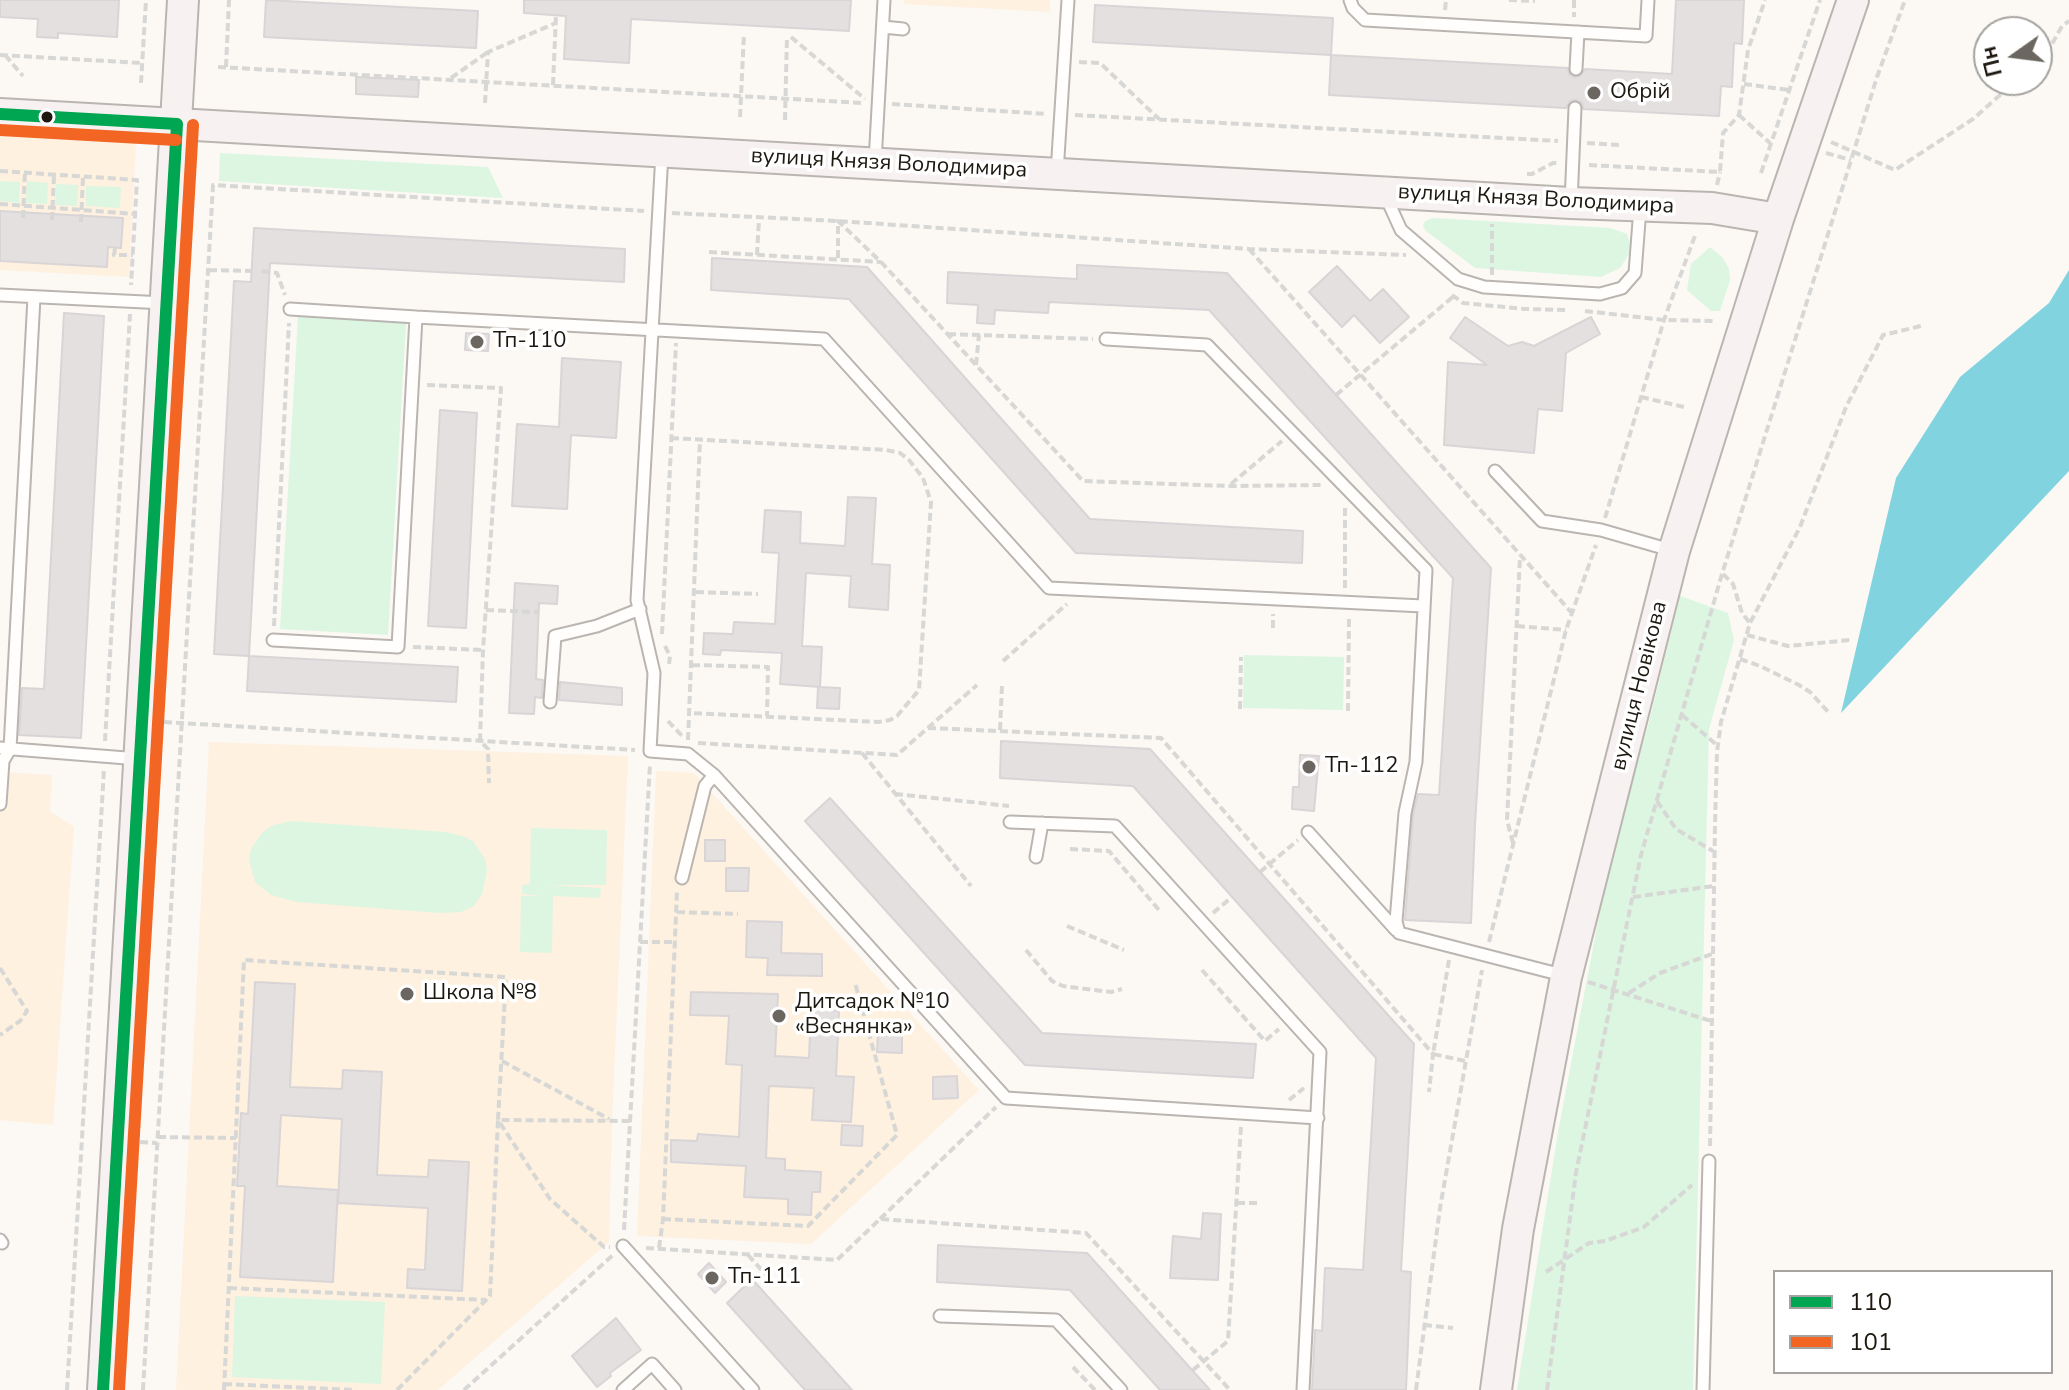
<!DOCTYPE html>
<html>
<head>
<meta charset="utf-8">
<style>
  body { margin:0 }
  #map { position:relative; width:2069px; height:1390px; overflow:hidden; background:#fcf8f4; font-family:"Nunito Sans",sans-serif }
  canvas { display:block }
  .legend { position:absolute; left:1773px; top:1270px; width:280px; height:104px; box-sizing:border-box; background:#fff; border:2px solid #a5a39f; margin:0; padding:10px 14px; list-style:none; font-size:24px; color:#1d1810 }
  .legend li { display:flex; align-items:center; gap:16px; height:40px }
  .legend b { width:40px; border:2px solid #a5a39f }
  .north { position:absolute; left:1973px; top:16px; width:80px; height:80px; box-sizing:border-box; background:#fff; border:2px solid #a5a39f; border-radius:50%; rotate:256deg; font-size:22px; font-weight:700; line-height:32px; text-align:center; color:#1d1810 }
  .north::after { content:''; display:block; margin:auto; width:28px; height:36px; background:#6b6660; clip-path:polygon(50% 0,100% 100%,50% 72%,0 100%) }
</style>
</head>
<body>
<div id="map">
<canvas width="2069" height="1390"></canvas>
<ul class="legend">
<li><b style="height:10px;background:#00a651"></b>110</li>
<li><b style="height:10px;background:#f26522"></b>101</li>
</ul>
<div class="north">Пн</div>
</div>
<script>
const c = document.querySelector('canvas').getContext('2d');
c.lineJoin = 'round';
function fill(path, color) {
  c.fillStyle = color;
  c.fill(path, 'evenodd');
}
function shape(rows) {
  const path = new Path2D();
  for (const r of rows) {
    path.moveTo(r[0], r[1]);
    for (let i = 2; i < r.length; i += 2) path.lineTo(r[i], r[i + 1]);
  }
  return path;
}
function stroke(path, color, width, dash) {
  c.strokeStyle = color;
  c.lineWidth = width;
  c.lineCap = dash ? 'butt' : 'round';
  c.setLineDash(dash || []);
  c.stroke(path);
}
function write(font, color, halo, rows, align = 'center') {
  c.font = font + ' "Nunito Sans",sans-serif';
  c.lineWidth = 7;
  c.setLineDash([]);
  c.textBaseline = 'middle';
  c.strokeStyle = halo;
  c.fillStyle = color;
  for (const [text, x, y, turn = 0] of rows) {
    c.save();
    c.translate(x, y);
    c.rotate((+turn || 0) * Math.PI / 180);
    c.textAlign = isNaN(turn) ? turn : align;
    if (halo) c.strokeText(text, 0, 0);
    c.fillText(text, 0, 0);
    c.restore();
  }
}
const built = shape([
  [904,0,1050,0,1050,12,903,4],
  [0,134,136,141,129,277,0,270],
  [209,742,628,756,612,1121,609,1242,438,1390,176,1390],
  [656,771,694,773,979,1090,811,1244,637,1236],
  [0,772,52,775,50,811,74,827,53,1125,0,1120]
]);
const green = shape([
  [220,153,488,167,503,198,219,181],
  [0,181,20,182,19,203,0,201],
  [27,181,48,183,47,204,26,203],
  [56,184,78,185,77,206,55,205],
  [86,186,121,187,120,208,86,206],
  [1433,218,1610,228,1627,234,1630,244,1629,254,1620,268,1601,277,1475,268,1426,231,1423,226,1425,221],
  [1710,247,1723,258,1729,269,1730,280,1720,311,1711,311,1687,290,1691,264],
  [298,316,406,323,388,635,280,629],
  [1680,596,1728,613,1734,640,1709,729,1693,1390,1517,1390,1558,1132,1610,858,1649,722],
  [1244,655,1344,657,1343,710,1243,708],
  [291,821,446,832,465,837,473,841,485,859,487,870,482,894,474,906,461,912,440,913,296,902,271,895,255,882,249,860,251,849,262,833,271,826],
  [531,828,607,830,606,885,545,885,601,888,600,898,553,896,552,953,520,952,521,896,541,896,522,894,522,885,530,884],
  [235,1296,385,1302,381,1384,232,1377]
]);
const water = shape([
  [2069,270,2069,471,1841,713,1896,478,1960,377,2049,303]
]);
const building = shape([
  [0,0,119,0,117,37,58,33,58,38,37,37,38,19,0,17,0,0],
  [266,0,478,11,476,48,264,37,266,0],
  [524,0,851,0,849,31,631,19,629,63,564,59,566,16,524,13,524,0],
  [1676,0,1744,0,1742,44,1734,43,1732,87,1721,86,1719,116,1583,109,1582,103,1576,100,1570,101,1566,108,1329,95,1331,55,1568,68,1569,74,1575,77,1580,76,1585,69,1672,74,1676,0],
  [1095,5,1333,18,1331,55,1093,42,1095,5],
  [356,77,419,80,418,97,356,94,356,77],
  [0,211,123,218,121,248,108,247,107,267,0,261,0,211],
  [254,228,625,249,624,282,270,263,249,656,214,654,234,281,251,282,254,228],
  [712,258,867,267,1090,519,1303,531,1302,563,1076,553,849,299,711,290,712,258],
  [1077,265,1227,273,1491,568,1475,824,1471,923,1405,920,1413,814,1418,794,1439,795,1453,578,1209,310,1049,302,1048,313,995,310,994,324,977,323,978,305,947,303,948,272,1077,279,1077,265],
  [1337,266,1370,301,1383,289,1409,317,1380,343,1354,315,1342,327,1309,292,1337,266],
  [64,313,104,316,81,738,19,735,22,688,44,689,64,313],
  [1465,317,1508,346,1522,342,1534,346,1591,317,1600,334,1566,353,1562,411,1538,409,1534,453,1444,445,1448,362,1487,365,1450,338,1465,317],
  [466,333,489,334,488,351,465,350,466,333],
  [562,358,621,362,616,438,571,435,567,509,512,506,517,424,559,427,562,358],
  [440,410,477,413,466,628,428,626,440,410],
  [848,497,876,498,872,564,890,565,888,610,849,607,851,576,806,573,802,646,822,647,820,687,780,684,782,653,721,650,720,655,703,654,704,633,733,634,734,622,775,624,779,553,762,552,765,510,801,512,800,543,845,546,848,497],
  [515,583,558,586,557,604,539,603,536,679,543,680,542,698,535,697,534,714,509,713,515,583],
  [249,656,458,667,456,702,247,691,249,656],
  [560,682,622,688,622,705,559,700,560,682],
  [818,687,840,688,839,709,817,708,818,687],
  [1001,741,1150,749,1414,1044,1401,1271,1411,1272,1406,1390,1312,1390,1315,1330,1322,1331,1325,1268,1363,1270,1376,1058,1133,786,1000,778,1001,741],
  [1300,755,1319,756,1314,811,1292,809,1293,787,1299,787,1300,755],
  [830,798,1042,1033,1256,1044,1253,1078,1025,1065,805,821,830,798],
  [705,840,725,840,725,861,705,861,705,840],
  [726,868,749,868,748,891,726,891,726,868],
  [747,921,782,922,781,953,822,954,822,976,767,975,768,958,746,957,747,921],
  [255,982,295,984,290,1087,342,1089,343,1070,382,1072,377,1175,428,1177,429,1160,469,1162,462,1291,407,1288,408,1269,425,1270,428,1208,338,1203,342,1119,281,1115,277,1186,338,1190,333,1282,240,1277,245,1186,237,1186,241,1113,248,1114,255,982],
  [691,992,778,994,775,1056,809,1058,811,1009,839,1011,836,1076,854,1077,851,1122,812,1120,814,1088,769,1086,766,1158,785,1159,785,1170,821,1172,820,1192,812,1192,811,1215,788,1214,788,1199,744,1197,746,1166,671,1162,671,1140,697,1141,698,1134,739,1137,742,1065,726,1064,729,1016,690,1015,691,992],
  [878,1032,902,1033,902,1053,877,1052,878,1032],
  [957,1076,958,1098,933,1099,933,1077,957,1076],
  [842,1125,863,1126,862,1146,841,1145,842,1125],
  [1203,1213,1221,1214,1218,1280,1170,1278,1173,1236,1201,1239,1203,1213],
  [938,1245,1087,1253,1210,1390,1160,1390,1070,1290,937,1282,938,1245],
  [709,1263,726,1282,715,1293,698,1274,709,1263],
  [752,1279,852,1390,805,1390,727,1303,752,1279],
  [616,1318,641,1350,610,1373,611,1376,597,1387,572,1356,616,1318]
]);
const path = shape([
  [1509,0,1535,1],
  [1574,0,1574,17],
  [1445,10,1446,0],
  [791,37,865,99],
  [0,55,142,63],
  [5,55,23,76],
  [1079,62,1100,63,1159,119],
  [2037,62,2048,51,2062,26,2069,21],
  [218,67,863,103],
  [226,67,229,0],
  [451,78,488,52],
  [141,83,146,0],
  [1744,84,1789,90],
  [553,85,556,15],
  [485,103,488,52,556,23],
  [892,104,1047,114],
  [1075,115,1558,141],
  [1739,115,1770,143],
  [740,117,744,34],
  [785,120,787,36],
  [1831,142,1895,170,1973,119,2017,80],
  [1587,143,1619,145],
  [1826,153,1851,160],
  [1589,165,1720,172,1723,133,1739,115,1748,50,1765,0],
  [0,171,137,180,131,285],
  [1761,173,1820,0],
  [1527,174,1532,174,1553,163,1560,163],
  [1717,185,1720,172],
  [0,204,136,214],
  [672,213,838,221,1249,249,1406,255],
  [23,218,25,172],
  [52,220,54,175],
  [81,222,83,177],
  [115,248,114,255,133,255],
  [1249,249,1571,612],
  [709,252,881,262],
  [757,255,759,219],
  [838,258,838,221,881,262,1083,481,1229,486,1323,485],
  [209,270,252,271],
  [262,271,277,273,285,295],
  [1492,275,1492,224],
  [1452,295,1463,303,1525,309,1568,310],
  [1585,311,1664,320,1714,321],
  [948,334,1093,339],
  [976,365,979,335],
  [427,385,501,388,483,650,480,741,488,749,489,783],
  [1336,395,1454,296],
  [1641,397,1684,407],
  [671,438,886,450,900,453,909,460,923,478,931,502,919,690,897,716,890,720,878,722,690,713],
  [1231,484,1282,441],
  [1605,518,1664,320,1696,233],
  [1723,574,1733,584,1742,613,1750,623],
  [1345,588,1345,508],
  [696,592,758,594],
  [486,610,538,612],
  [274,626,289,323],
  [1517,626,1566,630],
  [1273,628,1273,614],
  [662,634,676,343],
  [1747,635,1788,646,1850,640],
  [665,646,670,656,669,664],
  [413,647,483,650],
  [1740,659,1760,666,1799,685,1810,692,1830,714],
  [1003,661,1067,604],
  [692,665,768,667,767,716],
  [1240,709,1241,657],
  [1348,711,1349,617],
  [1682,715,1718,746],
  [668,721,684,738],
  [164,722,635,750],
  [928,728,1161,738,1433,1054,1429,1092],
  [1000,730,1002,685],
  [688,740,700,438],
  [105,741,130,314],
  [698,743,897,755,977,685],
  [862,753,971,886],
  [895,794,1009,806],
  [1657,801,1676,829,1713,851],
  [1513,843,1507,820,1520,557],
  [1070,849,1109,851,1159,910],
  [1260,872,1298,840],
  [1633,897,1714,886],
  [677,912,738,914],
  [1213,913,1232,897],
  [1067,926,1124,950],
  [640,942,673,942],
  [1489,942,1566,630,1596,545],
  [1026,950,1052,981,1063,986,1111,992,1122,989],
  [1449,960,1433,1054,1465,1061],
  [0,968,27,1011,20,1021,0,1035],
  [1202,970,1265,1041,1279,1029],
  [1588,982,1711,1021],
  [1629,993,1660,973,1712,954],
  [502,1061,609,1119],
  [1289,1100,1304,1088],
  [158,1137,236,1138],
  [140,1142,157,1143],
  [1710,1146,1715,824,1717,752,1721,722,1750,623,1800,527,1846,407,1883,335,1921,326],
  [1237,1203,1261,1203],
  [663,1219,808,1226,897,1135,855,983],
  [880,1219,996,1107],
  [624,1230,650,764],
  [646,1248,837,1260,880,1219,1086,1233,1230,1390],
  [659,1248,663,1219,677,891],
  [748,1255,768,1277],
  [1546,1272,1589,1243,1605,1241,1644,1227,1692,1185],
  [229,1288,486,1300],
  [1424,1325,1453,1328],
  [1073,1367,1095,1390],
  [1193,1370,1228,1341,1241,1126],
  [224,1384,356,1390],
  [67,1390,104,769],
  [143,1390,213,185,644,211],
  [224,1390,244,960,506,977,498,1120,550,1199,604,1247,610,1247],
  [397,1390,490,1296,498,1120,630,1121],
  [464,1390,613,1255],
  [1416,1390,1440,1208,1482,970],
  [1547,1390,1576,1173,1641,855,1722,574,1877,77,1905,0]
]);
const lane = shape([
  [1350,0,1353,8,1365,20,1646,36,1648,0],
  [883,27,903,29],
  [1576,69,1578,32],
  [662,153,637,600,654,673,650,751,688,754,714,775,1006,1098,1318,1118],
  [875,162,884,0],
  [1057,173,1068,0],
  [1386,197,1401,230,1458,279,1484,287,1600,294,1622,288,1635,273,1640,208],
  [1571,203,1575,108],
  [0,295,165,303],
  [290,309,416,317],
  [1106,339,1207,345,1426,570,1416,762,1405,813,1396,921,1399,933,1566,976],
  [1495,471,1542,521,1601,530,1674,551],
  [273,640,398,647,416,317,824,339,1049,588,1423,606],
  [550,702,555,636,597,626,640,609],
  [0,748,139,759],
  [0,804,3,761,10,749,34,297],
  [1010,822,1115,826,1320,1052,1303,1390],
  [1308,832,1396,930],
  [1036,857,1042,823],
  [682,878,705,786,714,775],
  [0,1240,2,1243],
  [623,1246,753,1390],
  [940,1316,1056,1320,1121,1390],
  [623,1390,652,1364,675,1390],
  [1703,1390,1709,1161]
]);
const secondary = shape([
  [0,114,1571,203,1712,208,1778,219],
  [103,1390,183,0],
  [1496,1390,1518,1229,1566,977,1674,551,1778,219,1853,0]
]);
const bus1 = shape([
  [0,114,177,124],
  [103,1390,177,124]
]);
const bus2 = shape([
  [0,130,176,140],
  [119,1390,193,125]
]);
const markers = [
  [1594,93,8,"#6b6660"],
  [47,117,7,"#1d1810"],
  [477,342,8,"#6b6660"],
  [1309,767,8,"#6b6660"],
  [407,994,8,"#6b6660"],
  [779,1016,8,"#6b6660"],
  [712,1278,8,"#6b6660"]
];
const poiNames = [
  ["Обрiй",1610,93],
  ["Тп-110",493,342],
  ["Тп-112",1325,767],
  ["Школа №8",423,994],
  ["Дитсадок №10",795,1003],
  ["«Веснянка»",795,1028],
  ["Тп-111",728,1278]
];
const streetNames = [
  ["вулиця Князя Володимира",889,164,3],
  ["вулиця Князя Володимира",1536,200,3],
  ["вулиця Новікова",1640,686,-76]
];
fill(built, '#fef1e0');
fill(green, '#dcf6e1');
fill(water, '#80d3df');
fill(building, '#e4e0e0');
stroke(building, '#d9d4d6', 2);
stroke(lane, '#bab5b0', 15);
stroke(secondary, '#bab5b0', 34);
stroke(path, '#d7d7d5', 4, [8, 4]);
stroke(lane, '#fffefd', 11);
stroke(secondary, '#f7f1f1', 30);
stroke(bus1, '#00a651', 12);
stroke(bus2, '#f26522', 12);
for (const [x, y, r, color] of markers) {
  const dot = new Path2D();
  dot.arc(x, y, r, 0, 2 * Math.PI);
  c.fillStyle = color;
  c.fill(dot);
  stroke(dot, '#fff', 3);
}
write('22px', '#1d1810', '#fff', poiNames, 'left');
write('22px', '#1d1810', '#fff', streetNames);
</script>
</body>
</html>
